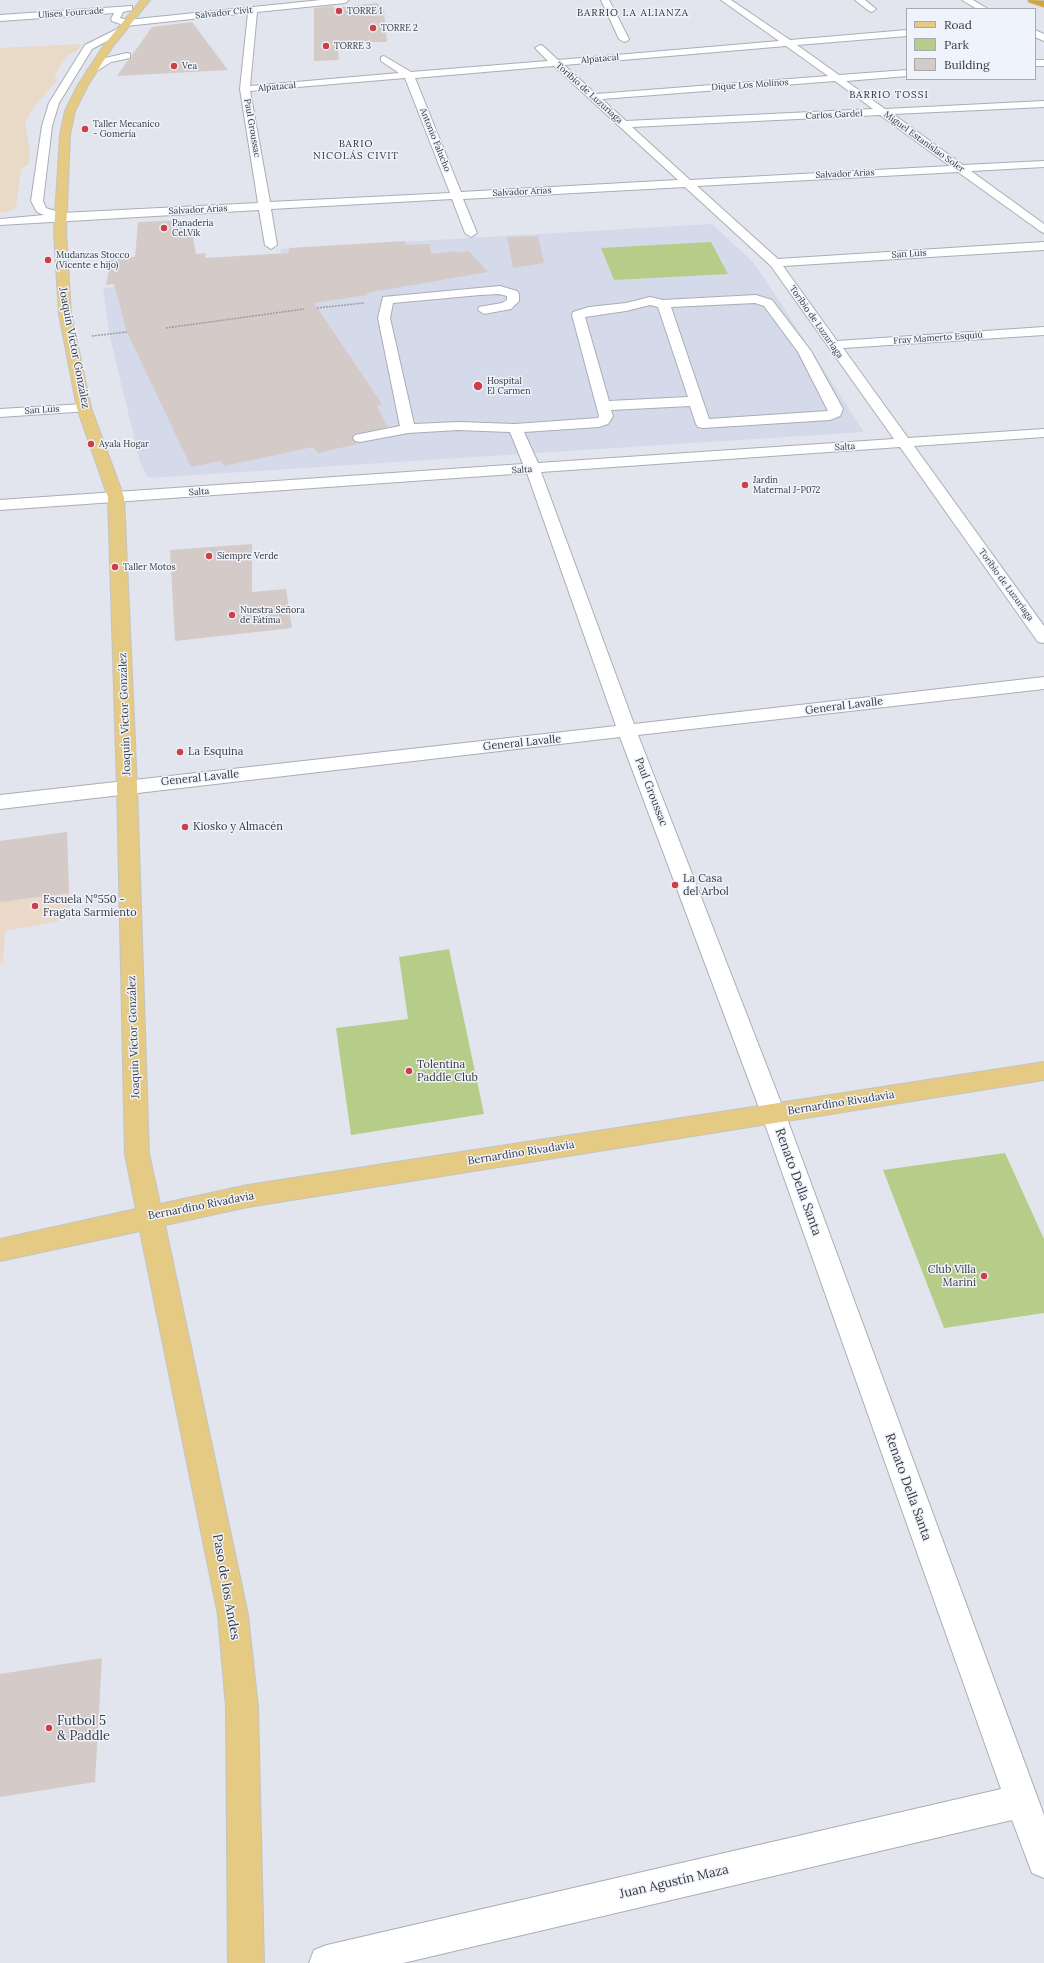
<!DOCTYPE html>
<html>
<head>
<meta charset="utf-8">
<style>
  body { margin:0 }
  #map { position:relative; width:1044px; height:1963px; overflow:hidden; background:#e2e5ee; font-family:Lora,serif }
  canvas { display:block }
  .legend { position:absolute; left:906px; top:8px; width:130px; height:72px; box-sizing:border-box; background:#eff3fc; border:1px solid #a6a9af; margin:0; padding:5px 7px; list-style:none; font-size:12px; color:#38393c }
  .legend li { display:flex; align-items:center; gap:8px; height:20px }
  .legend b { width:20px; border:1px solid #a6a9af }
</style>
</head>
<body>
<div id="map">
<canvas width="1044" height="1963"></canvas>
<ul class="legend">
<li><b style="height:5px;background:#e5ca83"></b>Road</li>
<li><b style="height:11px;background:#b6cd89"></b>Park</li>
<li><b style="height:11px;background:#d4cac8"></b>Building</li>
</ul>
</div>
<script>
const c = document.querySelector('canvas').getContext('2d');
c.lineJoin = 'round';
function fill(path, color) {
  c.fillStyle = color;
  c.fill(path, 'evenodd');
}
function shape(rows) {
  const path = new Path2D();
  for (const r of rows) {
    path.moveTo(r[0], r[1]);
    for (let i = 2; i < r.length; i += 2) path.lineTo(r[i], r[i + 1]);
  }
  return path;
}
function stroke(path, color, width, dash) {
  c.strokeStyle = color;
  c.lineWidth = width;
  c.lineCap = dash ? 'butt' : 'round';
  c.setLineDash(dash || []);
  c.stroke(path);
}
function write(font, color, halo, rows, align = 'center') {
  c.font = font + ' Lora,serif';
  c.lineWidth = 3;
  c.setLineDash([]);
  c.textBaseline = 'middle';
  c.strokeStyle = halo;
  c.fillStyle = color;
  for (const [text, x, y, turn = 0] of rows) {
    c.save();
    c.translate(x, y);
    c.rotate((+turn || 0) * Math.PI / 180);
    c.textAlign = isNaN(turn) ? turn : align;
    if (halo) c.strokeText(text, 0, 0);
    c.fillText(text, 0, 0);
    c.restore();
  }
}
const commercial = shape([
  [81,44,77,51,68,55,54,75,58,79,33,108,25,123,30,151,29,164,21,169,16,208,6,212,0,213,0,48]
]);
const built = shape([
  [712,224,752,261,765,279,864,432,148,478,140,462,109,333,103,288,286,276,280,249]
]);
const education = shape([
  [67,832,70,919,5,931,3,963,0,963,0,841]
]);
const green = shape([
  [711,242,728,274,614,280,601,248],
  [449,949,484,1114,351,1135,336,1028,408,1019,399,957],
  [1005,1153,1044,1239,1044,1313,944,1328,883,1170]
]);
const building = shape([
  [377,3,384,11,387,42,337,42,339,60,314,61,314,8,333,6,333,8],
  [192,22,228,70,117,76,128,60,131,59,132,55,152,27],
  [190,220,196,254,206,253,205,258,289,253,289,248,405,241,406,245,430,244,431,254,456,251,457,253,469,251,488,272,366,293,367,295,314,303,382,404,377,406,388,427,355,434,352,439,357,444,318,453,313,447,224,466,220,461,191,467,127,332,114,284,106,285,111,258,135,257,138,222],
  [538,236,544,263,513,268,507,237],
  [252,544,252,592,286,589,292,628,175,641,170,550],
  [67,832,69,893,0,902,0,841],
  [102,1658,95,1782,0,1797,0,1674]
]);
const path = shape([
  [317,308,364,303],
  [166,328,304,309],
  [92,336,127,332]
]);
const minor = shape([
  [321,0,349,0,345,3,257,12,250,86,399,73,381,61,381,57,384,56,411,72,548,61,535,48,540,45,543,46,558,60,779,41,721,0,731,0,790,40,907,30,907,36,797,45,839,75,907,70,907,76,846,81,885,109,1044,101,1044,107,893,114,963,165,1044,161,1044,167,971,171,1044,224,1044,233,1040,231,958,172,697,186,778,259,1044,242,1044,250,783,266,837,341,1044,327,1044,335,843,348,908,438,1044,429,1044,437,914,446,1044,626,1044,643,1038,642,900,447,541,472,634,724,1044,677,1044,689,638,735,785,1113,1044,1815,1044,1878,1032,1873,1012,1820,403,1963,309,1963,314,1950,327,1945,1001,1789,761,1113,620,737,0,809,0,795,616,726,527,473,0,510,0,500,523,464,510,432,458,430,408,433,360,442,355,441,353,438,355,435,400,426,378,318,383,297,500,286,517,291,519,294,519,301,511,309,484,314,478,310,479,307,502,303,507,300,507,296,499,294,480,295,393,303,390,318,414,424,458,422,515,424,598,418,599,416,572,315,573,312,589,307,626,303,650,297,663,300,756,295,772,300,811,351,843,409,840,416,830,420,703,428,698,427,696,424,690,406,611,410,613,416,608,424,599,427,524,432,538,463,894,439,771,266,685,187,463,199,477,233,471,237,465,233,452,199,271,209,277,245,271,249,265,245,259,210,0,225,0,219,44,215,37,212,31,201,42,126,49,103,85,45,121,27,125,30,124,32,92,49,59,103,52,126,43,201,46,208,62,213,258,203,240,89,248,13,126,26,112,21,111,19,114,13,0,21,0,15,132,6,132,10,123,12,120,18,127,20,321,0],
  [786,46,828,76,596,94,564,65,786,46],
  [554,66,619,126,678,180,461,192,415,78,554,66],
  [405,78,450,193,270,202,250,91,405,78],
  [835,81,873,109,626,121,602,99,835,81],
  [880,115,950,166,690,180,632,127,880,115],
  [755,303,764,306,798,352,828,411,709,419,671,307,755,303],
  [650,305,658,307,688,397,609,401,585,317,626,311,650,305],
  [601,0,609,0,629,39,627,41,624,42,619,39,601,0],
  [855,0,865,0,876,9,872,12,869,11,855,0],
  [962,0,973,0,988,9,977,9,962,0],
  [1035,30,1044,34,1044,41,1035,37,1035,30],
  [127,53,130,54,130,58,111,62,95,72,89,72,87,70,105,58,127,53],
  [1035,60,1044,60,1044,66,1035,66,1035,60],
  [84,404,89,405,91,408,89,411,0,417,0,409,84,404]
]);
const major = shape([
  [141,0,150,0,113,46,88,85,75,111,70,135,66,232,71,314,91,408,124,497,137,786,149,1154,160,1204,248,1185,1044,1062,1044,1080,248,1207,165,1225,248,1615,258,1707,264,1963,228,1963,226,1707,218,1615,140,1231,0,1261,0,1239,136,1209,125,1154,117,786,108,497,77,408,59,314,54,232,60,135,65,111,78,85,104,45,141,0]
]);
const highway = shape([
  [1028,0,1044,1,1044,7,1029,2,1028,0]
]);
const markers = [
  [339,11,4,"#ce3e47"],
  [373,28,4,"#ce3e47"],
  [326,46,4,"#ce3e47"],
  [174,66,4,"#ce3e47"],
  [85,129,4,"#ce3e47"],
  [164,228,4,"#ce3e47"],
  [48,260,4,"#ce3e47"],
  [478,386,5,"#ce3e47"],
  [91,444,4,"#ce3e47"],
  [745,485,4,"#ce3e47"],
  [209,556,4,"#ce3e47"],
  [115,567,4,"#ce3e47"],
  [232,615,4,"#ce3e47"],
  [180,752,4,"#ce3e47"],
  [185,827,4,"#ce3e47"],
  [675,885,4,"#ce3e47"],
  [35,906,4,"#ce3e47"],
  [409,1071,4,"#ce3e47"],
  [984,1276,4,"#ce3e47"],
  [49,1728,4,"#ce3e47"]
];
const farPoinames = [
  ["TORRE 1",347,11],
  ["TORRE 2",381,28],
  ["TORRE 3",334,46],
  ["Vea",182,66],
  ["Taller Mecanico",93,124],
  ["- Gomería",93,134],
  ["Panaderia",172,223],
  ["Cel.Vik",172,233],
  ["Mudanzas Stocco",56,255],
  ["(Vicente e hijo)",56,265],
  ["Hospital",487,381],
  ["El Carmen",487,391],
  ["Ayala Hogar",99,444],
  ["Jardín",753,480],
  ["Maternal J-P072",753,490],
  ["Siempre Verde",217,556],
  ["Taller Motos",123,567],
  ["Nuestra Señora",240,610],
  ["de Fátima",240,620]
];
const farStreetnames = [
  ["Ulises Fourcade",71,13,-4],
  ["Salvador Civit",224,13,-6],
  ["Alpatacal",600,59,-5],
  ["Dique Los Molinos",750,85,-4],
  ["Alpatacal",277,87,-5],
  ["Toribio de Luzuriaga",589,93,42],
  ["Carlos Gardel",834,115,-3],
  ["Paul Groussac",252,128,80],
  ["Antonio Falucho",435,140,68],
  ["Miguel Estanislao Soler",924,142,36],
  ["Salvador Arias",845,174,-3],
  ["Salvador Arias",522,192,-3],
  ["Salvador Arias",198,210,-3],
  ["San Luis",909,254,-4],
  ["Toribio de Luzuriaga",816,322,55],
  ["Fray Mamerto Esquiú",938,338,-4],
  ["San Luis",42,410,-4],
  ["Salta",845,447,-4],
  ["Salta",522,470,-4],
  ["Salta",199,492,-4],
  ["Toribio de Luzuriaga",1006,585,54]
];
const farNeighbourhoodnames = [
  ["BARRIO LA ALIANZA",633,13],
  ["BARRIO TOSSI",889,95],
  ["BARIO",356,144],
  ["NICOLÁS CIVIT",356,156]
];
const streetNames = [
  ["Joaquín Víctor González",74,348,79],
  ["General Lavalle",844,706,-7],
  ["Joaquín Víctor González",125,714,-92],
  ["General Lavalle",522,743,-6],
  ["General Lavalle",200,778,-6],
  ["Paul Groussac",651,792,69],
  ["Joaquín Víctor González",134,1037,-92],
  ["Bernardino Rivadavia",841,1103,-9],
  ["Bernardino Rivadavia",521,1153,-9],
  ["Bernardino Rivadavia",201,1206,-11]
];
const poiNames = [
  ["La Esquina",188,752],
  ["Kiosko y Almacén",193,827],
  ["La Casa",683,879],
  ["del Arbol",683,892],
  ["Escuela N°550 -",43,900],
  ["Fragata Sarmiento",43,913],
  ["Tolentina",417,1065],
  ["Paddle Club",417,1078],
  ["Club Villa",976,1270,"right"],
  ["Marini",976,1283,"right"]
];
const nearStreetnames = [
  ["Renato Della Santa",798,1182,70],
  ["Renato Della Santa",908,1487,70],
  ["Paso de los Andes",226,1587,80],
  ["Juan Agustín Maza",674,1882,-13]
];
const nearPoinames = [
  ["Futbol 5",57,1721],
  ["& Paddle",57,1736]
];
fill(commercial, '#e9d9c7');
fill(built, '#d4dae9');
fill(education, '#ead8c8');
fill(green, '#b6cd89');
fill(building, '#d4cac8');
stroke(minor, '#aaadb5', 2);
stroke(major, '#c3c4c4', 2);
stroke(highway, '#c3c4c4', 2);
stroke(path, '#9d9fa5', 1.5, [2, 1]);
fill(minor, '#fff');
fill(major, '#e5ca83');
fill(highway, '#d3a630');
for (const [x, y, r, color] of markers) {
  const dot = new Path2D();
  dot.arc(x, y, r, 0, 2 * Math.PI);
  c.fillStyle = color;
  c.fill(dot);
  stroke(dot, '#eff3fc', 1.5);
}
write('9px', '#38393c', '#eff3fc', farPoinames, 'left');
write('9px', '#38393c', '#eff3fc', farStreetnames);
c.letterSpacing = '1px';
write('10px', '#2f3238', '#eff3fc', farNeighbourhoodnames);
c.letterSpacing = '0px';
write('11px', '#38393c', '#eff3fc', streetNames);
write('11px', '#38393c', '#eff3fc', poiNames, 'left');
write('13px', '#38393c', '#eff3fc', nearStreetnames);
write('13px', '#38393c', '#eff3fc', nearPoinames, 'left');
</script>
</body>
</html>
